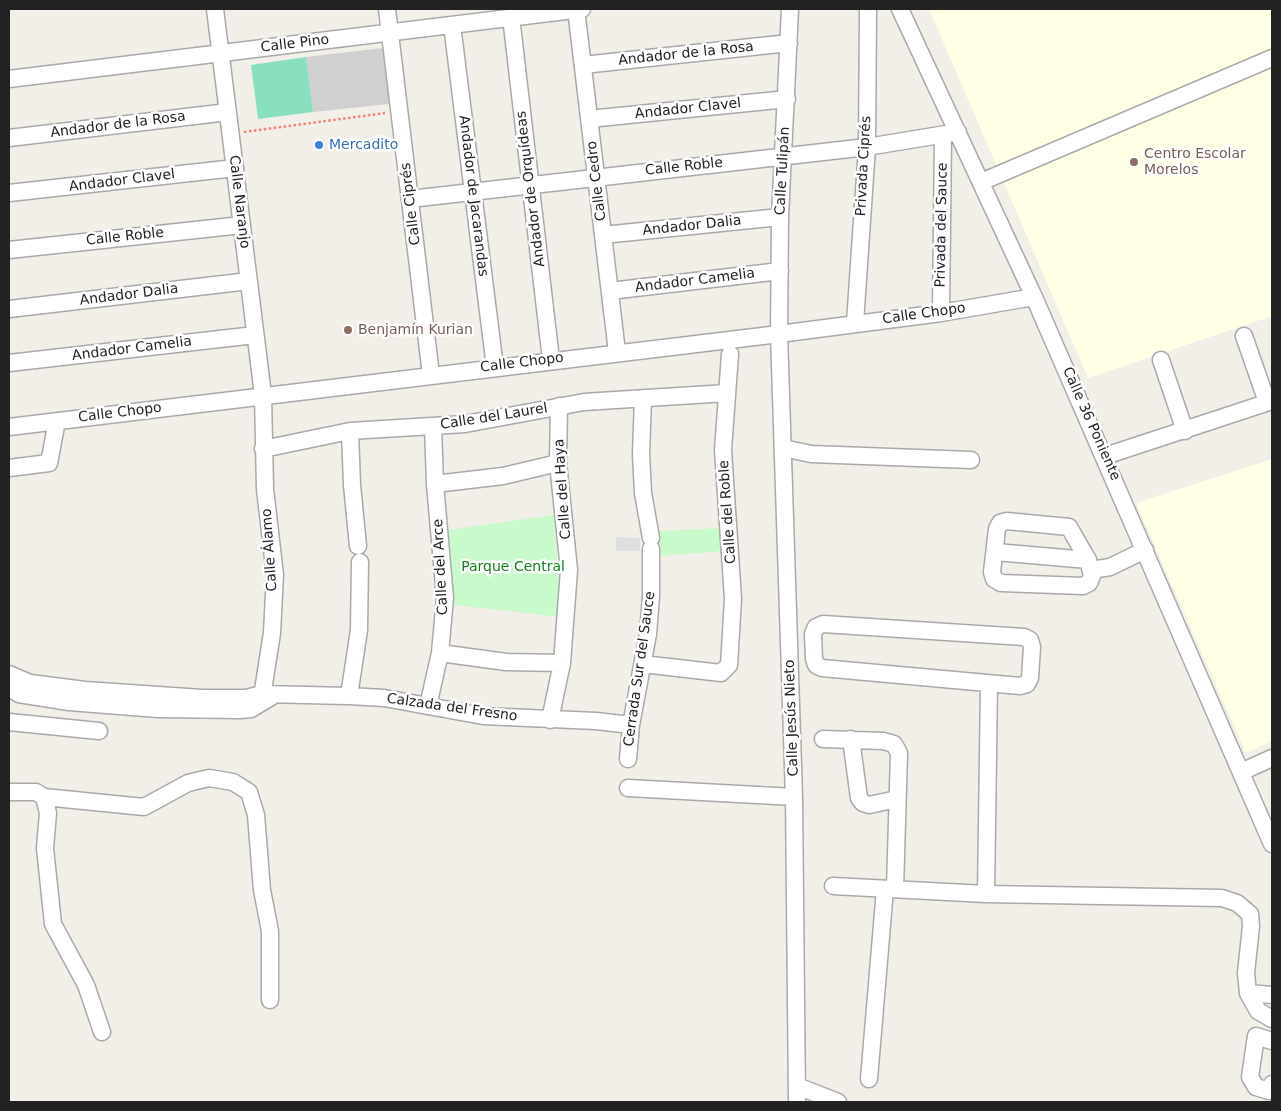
<!DOCTYPE html>
<html>
<head>
<meta charset="utf-8">
<style>
  body { margin:0 }
  #map { position:relative; width:1281px; height:1111px; overflow:hidden; background:#f2efe9; font-family:"DejaVu Sans",sans-serif }
  canvas { display:block }
  .frame { position:absolute; inset:0; border:10px solid #222; pointer-events:none }
</style>
</head>
<body>
<div id="map">
<canvas width="1281" height="1111"></canvas>
<div class="frame"></div>
</div>
<script>
const c = document.querySelector('canvas').getContext('2d');
c.lineJoin = 'round';
function fill(path, color) {
  c.fillStyle = color;
  c.fill(path, 'evenodd');
}
function shape(rows) {
  const path = new Path2D();
  for (const r of rows) {
    path.moveTo(r[0], r[1]);
    for (let i = 2; i < r.length; i += 2) path.lineTo(r[i], r[i + 1]);
  }
  return path;
}
function stroke(path, color, width, dash) {
  c.strokeStyle = color;
  c.lineWidth = width;
  c.lineCap = dash ? 'butt' : 'round';
  c.setLineDash(dash || []);
  c.stroke(path);
}
function write(font, color, halo, rows, align = 'center') {
  c.font = font + ' "DejaVu Sans",sans-serif';
  c.lineWidth = 5;
  c.setLineDash([]);
  c.textBaseline = 'middle';
  c.strokeStyle = halo;
  c.fillStyle = color;
  for (const [text, x, y, turn = 0] of rows) {
    c.save();
    c.translate(x, y);
    c.rotate((+turn || 0) * Math.PI / 180);
    c.textAlign = isNaN(turn) ? turn : align;
    if (halo) c.strokeText(text, 0, 0);
    c.fillText(text, 0, 0);
    c.restore();
  }
}
const residential = shape([
  [616,537,640,538,640,551,616,551]
]);
const education = shape([
  [929,9,1272,9,1272,316,1088,378],
  [1272,459,1272,741,1246,753,1136,503]
]);
const religious = shape([
  [383,48,389,104,313,112,306,57]
]);
const park = shape([
  [554,515,561,617,454,605,449,530],
  [722,528,724,551,661,556,658,531]
]);
const pitch = shape([
  [306,57,313,112,258,119,251,65]
]);
const path = shape([
  [244,132,385,113]
]);
const minor = shape([
  [215,9,263,395,265,489,275,575,272,633,261,703],
  [387,9,431,375],
  [576,9,617,352],
  [790,9,780,217,779,334,794,797,797,1102],
  [900,9,1034,297,1272,844],
  [511,17,551,360],
  [452,25,495,367],
  [583,65,789,43],
  [9,79,582,9],
  [589,119,787,99],
  [9,138,228,112],
  [981,182,1272,58],
  [9,193,235,168],
  [410,199,867,147,958,132],
  [603,235,780,217],
  [9,250,242,225],
  [610,291,780,271],
  [9,309,249,281],
  [941,313,943,136],
  [855,323,867,147,868,9],
  [1244,336,1267,402],
  [1161,360,1185,431],
  [9,363,255,335],
  [643,398,641,454,643,493,651,538],
  [9,427,779,334,941,313,1034,297],
  [350,431,352,485,358,546],
  [783,448,811,454,971,460],
  [263,449,350,431,465,424,584,402,727,393],
  [1105,456,1272,401],
  [9,468,49,463,57,421],
  [435,484,503,476,558,463],
  [1007,521,1069,527,1088,560,1092,576,1089,583,1083,586,1001,583,994,579,992,572,997,529,1000,523,1007,521],
  [996,552,1088,560],
  [1091,570,1110,567,1145,550],
  [823,624,1024,637,1030,640,1032,647,1030,678,1027,684,1020,686,822,668,816,665,814,659,813,634,816,627,823,624],
  [440,653,506,662,562,663],
  [643,664,721,673,729,665,733,599,723,450,730,354],
  [9,674,30,683,85,690,202,698,246,698,262,694,349,696,384,698,483,716,596,721,631,725],
  [9,688,19,694,69,702,158,709,241,710,251,709,271,697],
  [349,696,359,630,360,562],
  [428,706,440,653,445,598,435,484,433,426],
  [550,720,562,663,569,570,558,463,559,406],
  [9,722,99,731],
  [823,739,883,741,894,744,899,753,895,889],
  [851,739,859,798,863,803,869,805,897,799],
  [628,759,631,725,648,634,651,596,651,549],
  [1241,772,1272,758],
  [628,788,794,797],
  [9,792,36,792,44,797,48,813,45,848,53,924,86,985,102,1032],
  [44,797,144,807,188,783,209,778,233,782,249,792,256,815,262,890,270,931,270,1000],
  [833,886,986,894,1222,898,1237,903,1250,914,1251,926,1246,973,1248,993,1258,1011,1272,1019],
  [986,894,989,684],
  [1248,993,1272,995],
  [1272,1041,1256,1036,1250,1077,1256,1087,1269,1091,1272,1084],
  [869,1079,885,889],
  [797,1086,838,1102]
]);
const markers = [
  [319,145,5,"#3f7fe0"],
  [1134,162,5,"#8d6e63"],
  [348,330,5,"#8d6e63"]
];
const streetNames = [
  ["Calle Pino",295,44,-7],
  ["Andador de la Rosa",686,54,-6],
  ["Andador Clavel",688,109,-6],
  ["Andador de la Rosa",118,125,-7],
  ["Privada Ciprés",864,166,-87],
  ["Calle Roble",684,167,-6],
  ["Calle Tulipán",783,171,-87],
  ["Andador Clavel",122,181,-7],
  ["Calle Cedro",597,181,-97],
  ["Andador de Orquídeas",531,189,-97],
  ["Andador de Jacarandas",473,196,83],
  ["Calle Naranjo",239,202,83],
  ["Calle Ciprés",411,204,-97],
  ["Privada del Sauce",942,225,-89],
  ["Andador Dalia",692,226,-6],
  ["Calle Roble",125,237,-6],
  ["Andador Camelia",695,281,-7],
  ["Andador Dalia",129,295,-7],
  ["Calle Chopo",924,314,-8],
  ["Andador Camelia",132,349,-7],
  ["Calle Chopo",522,363,-7],
  ["Calle Chopo",120,413,-7],
  ["Calle del Laurel",494,417,-9],
  ["Calle 36 Poniente",1091,424,66],
  ["Calle del Haya",563,489,-94],
  ["Calle del Roble",728,512,-94],
  ["Calle Álamo",270,550,-94],
  ["Calle del Arce",441,567,-93],
  ["Cerrada Sur del Sauce",640,669,-82],
  ["Calzada del Fresno",452,708,8],
  ["Calle Jesús Nieto",792,718,-92]
];
const shopNames = [
  ["Mercadito",329,145]
];
const educationNames = [
  ["Centro Escolar",1144,154],
  ["Morelos",1144,170],
  ["Benjamín Kurian",358,330]
];
const parkNames = [
  ["Parque Central",513,567]
];
fill(residential, '#e0dfdf');
fill(education, '#ffffe5');
fill(religious, '#d0d0d0');
fill(park, '#c8facc');
fill(pitch, '#88e0be');
stroke(minor, '#a9a9a9', 19);
stroke(path, '#fa8072', 2.5, [2.5, 2.5]);
stroke(minor, '#fff', 16);
for (const [x, y, r, color] of markers) {
  const dot = new Path2D();
  dot.arc(x, y, r, 0, 2 * Math.PI);
  c.fillStyle = color;
  c.fill(dot);
  stroke(dot, '#fff', 2);
}
write('14px', '#222', '#fff', streetNames);
write('14px', '#366cbe', '#fff', shopNames, 'left');
write('14px', '#785e54', '#fff', educationNames, 'left');
write('14px', '#0c8416', '#fff', parkNames);
</script>
</body>
</html>
